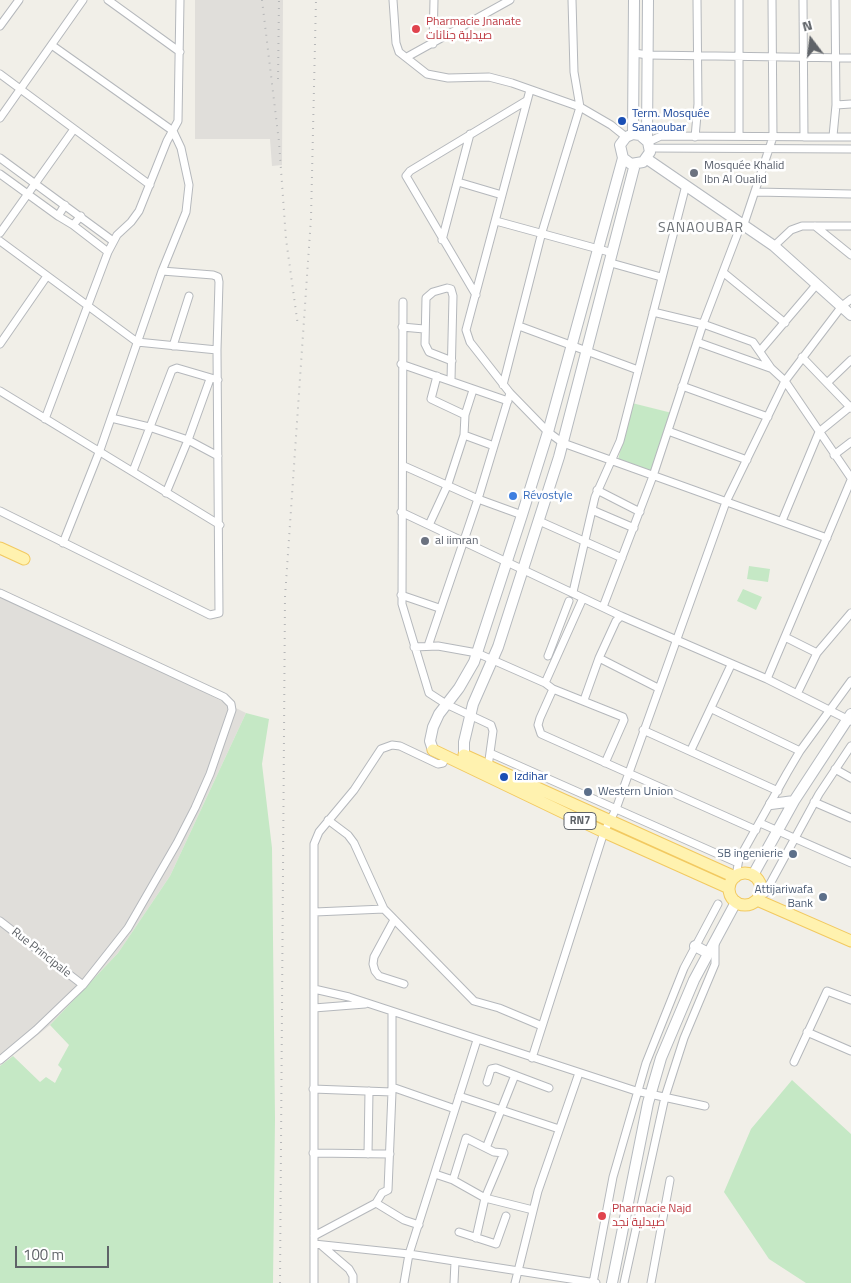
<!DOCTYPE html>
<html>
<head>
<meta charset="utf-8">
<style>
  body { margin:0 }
  #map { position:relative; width:851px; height:1283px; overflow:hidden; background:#f1efe8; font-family:"Titillium Web",sans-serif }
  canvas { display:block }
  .north { position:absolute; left:786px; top:15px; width:50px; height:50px; -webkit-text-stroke:4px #fff; paint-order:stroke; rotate:345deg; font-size:14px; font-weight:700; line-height:20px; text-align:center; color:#5f6368 }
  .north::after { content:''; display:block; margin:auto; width:18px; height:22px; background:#5f6368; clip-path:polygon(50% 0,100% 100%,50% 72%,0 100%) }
  .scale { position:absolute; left:15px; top:1246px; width:94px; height:22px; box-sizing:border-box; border:2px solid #5f6368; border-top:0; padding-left:6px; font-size:15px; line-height:18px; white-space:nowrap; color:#5f6368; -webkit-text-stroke:4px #fff; paint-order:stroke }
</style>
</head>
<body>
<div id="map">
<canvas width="851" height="1283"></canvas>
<div class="north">N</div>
<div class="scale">100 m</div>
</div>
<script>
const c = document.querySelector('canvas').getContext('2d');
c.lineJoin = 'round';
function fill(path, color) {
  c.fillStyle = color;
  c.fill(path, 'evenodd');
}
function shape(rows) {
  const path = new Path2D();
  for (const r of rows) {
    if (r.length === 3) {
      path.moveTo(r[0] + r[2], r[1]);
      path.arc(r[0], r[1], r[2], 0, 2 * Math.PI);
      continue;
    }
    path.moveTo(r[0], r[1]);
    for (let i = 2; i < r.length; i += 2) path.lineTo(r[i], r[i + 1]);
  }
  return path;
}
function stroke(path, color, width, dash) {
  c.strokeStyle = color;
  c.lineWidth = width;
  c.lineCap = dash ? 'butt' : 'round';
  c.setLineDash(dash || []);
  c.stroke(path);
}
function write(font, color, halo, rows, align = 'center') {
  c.font = font + ' "Titillium Web",Cairo,sans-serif';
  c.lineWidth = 5;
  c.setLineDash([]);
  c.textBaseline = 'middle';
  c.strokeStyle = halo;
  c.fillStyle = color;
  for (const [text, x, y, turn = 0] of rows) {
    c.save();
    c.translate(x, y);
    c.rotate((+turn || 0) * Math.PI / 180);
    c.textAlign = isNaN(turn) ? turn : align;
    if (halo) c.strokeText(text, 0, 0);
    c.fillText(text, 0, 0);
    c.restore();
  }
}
const industrial = shape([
  [195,0,283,0,282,165,272,166,270,139,195,139],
  [0,592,246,713,170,876,118,953,50,1025,0,1066]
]);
const green = shape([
  [632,403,672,413,651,475,618,460],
  [749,566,770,569,768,582,747,579],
  [743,589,762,597,756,610,737,601],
  [246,713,269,719,262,764,272,848,275,1119,273,1283,0,1283,0,1066,13,1056,40,1082,46,1077,55,1083,62,1069,58,1065,69,1045,50,1025,118,953,170,876],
  [792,1080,851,1134,851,1283,806,1283,769,1259,724,1192,751,1129]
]);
const street = shape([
  [108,0,180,52],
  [393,0,396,43,399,52,427,74,448,78,489,77,512,83,580,107,611,125,626,137],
  [803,0,804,137],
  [0,26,19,0],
  [433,44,434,0],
  [53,46,173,131,181,148,189,185,186,212,162,271,100,450,63,543],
  [634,53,648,55,851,58],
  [407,57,510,0],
  [0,74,150,185],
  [530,90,466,330,470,342,510,393,548,432,563,443,827,538],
  [836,105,851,104],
  [0,118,83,0],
  [739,136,739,0],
  [833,136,836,105,835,0],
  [695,137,698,104,697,0],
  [648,142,661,136,851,137],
  [650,148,851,149],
  [0,158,113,241],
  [0,174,58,216,65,205],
  [458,182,502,195],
  [756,192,851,194],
  [58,216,73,225,81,216],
  [496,221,613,253],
  [744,224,773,137,772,0],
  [73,225,108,252],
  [815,226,851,255],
  [0,233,74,129],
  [442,240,470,134],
  [0,241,137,342,217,350],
  [774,246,791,230,802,226,851,226],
  [611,263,661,277],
  [724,273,785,323],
  [476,295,406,176,410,171,526,101],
  [403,302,402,604,429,693,446,704,491,725,493,731,488,767],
  [653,312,703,324,753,342,771,368,785,381,851,478],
  [519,326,638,370],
  [402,327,424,329],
  [697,342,770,368],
  [0,344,47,276],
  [173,346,189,296],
  [760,351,817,284],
  [802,357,851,408],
  [401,364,508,401],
  [437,376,431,399,465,415],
  [451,380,453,296,451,289,447,288,433,292,426,298,425,344,429,352,452,361],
  [827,383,851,360],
  [503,385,542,232,580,107,574,72,572,0],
  [682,386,768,417],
  [0,391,220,525],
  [111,418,149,427,188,440,218,456],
  [45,419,108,252,117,235,131,222,139,211,167,141,178,121,180,0],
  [668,431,747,460],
  [464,435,494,446],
  [834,455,851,442],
  [404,466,478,499,522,515],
  [133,471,172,370,177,368,218,380],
  [597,490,640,512],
  [166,493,188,440,210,379],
  [592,510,634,528],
  [0,511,210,615,219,613,217,350,219,282,218,277,213,275,162,271],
  [401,512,621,616,767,679,851,721],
  [539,521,622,558],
  [782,521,819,432,851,406],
  [429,525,448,484,464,435,465,415,473,390],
  [573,592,595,497,620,441,686,185],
  [0,593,224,697,231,704,232,710,210,774,195,808,177,843,128,928,83,985,36,1030,0,1060],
  [401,595,439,608],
  [603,607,653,476,703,324,742,222],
  [785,637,817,653],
  [428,646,478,499,510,393],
  [414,647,438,646,477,653,545,683,553,689,623,717,624,720,605,763],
  [548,656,569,601],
  [599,658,658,688],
  [767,679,851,480],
  [545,683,583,598],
  [553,689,540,718,538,725,541,734,756,830],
  [797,694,817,653,851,613],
  [584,700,599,658,616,621,621,616],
  [712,709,800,751],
  [643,730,778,791],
  [691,750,731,665],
  [490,753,738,863],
  [835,769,851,778],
  [814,802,851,818],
  [328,820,348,835,354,843,384,909],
  [760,823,851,863],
  [736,876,739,859,787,773,800,751,851,681],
  [765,893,819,794,851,746],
  [315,912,384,909,474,1001,499,1008,542,1026],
  [394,920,374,957,373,964,375,971,379,976,404,984],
  [0,921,83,985],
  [314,989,349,997,636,1091,705,1106],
  [314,1008,365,1004],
  [807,1032,851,1051],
  [532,1058,604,832,616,809,726,502,785,381,842,306,851,299],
  [794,1062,827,991,851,1000],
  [487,1082,491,1069,496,1068,549,1088],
  [392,1087,455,1109],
  [313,1089,392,1092],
  [459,1096,559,1129],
  [486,1148,515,1075],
  [313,1153,390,1154],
  [368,1154,369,1091],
  [435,1174,453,1180,485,1198,533,1210],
  [453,1180,466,1138,494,1152,504,1153,485,1198,476,1238],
  [376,1203,404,1220,419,1225],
  [459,1232,496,1244,506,1216],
  [314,1236,376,1203,382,1193,388,1190,392,1092,392,1012],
  [314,1244,409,1254,596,1283],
  [321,1245,349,1269,353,1276,353,1283],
  [314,1283,314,844,319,832,354,790,381,749,392,745,400,746,438,764,443,763,446,756],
  [404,1283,409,1254,477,1040],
  [454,1283,455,1262],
  [515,1283,538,1191,579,1073],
  [593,1283,613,1177,646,1063,684,968,718,904],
  [624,1283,665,1097,684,1038,715,964,715,940],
  [651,1283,670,1180]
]);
const secondary = shape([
  [633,134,634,0],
  [647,139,648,0],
  [647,159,774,246,851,315],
  [433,750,430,741,433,727,439,714,459,688,474,662,522,515,548,432,623,158,620,145,626,137,633,134,640,135,648,142,650,152,643,162,631,164,623,158],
  [464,755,464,742,473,704,498,647,559,457,635,164],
  [771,804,794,801],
  [753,875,794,801,851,714],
  [695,946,708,953],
  [612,1283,648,1103,661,1058,694,980,736,902]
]);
const primary = shape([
  [0,548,24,559],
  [433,750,604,832,729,888],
  [464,755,735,877],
  [745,889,16],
  [757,900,851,941]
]);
const rail = shape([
  [262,0,279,142,286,239,298,326],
  [278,79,279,0],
  [280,1283,285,597,311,218,316,0]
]);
const markers = [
  [416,29,5,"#e0444e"],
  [622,121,5,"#1a4fb4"],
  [694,173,5,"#6b7280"],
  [513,496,5,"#3f7fe0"],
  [425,541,5,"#6b7280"],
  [504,777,5,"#1a4fb4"],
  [588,792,5,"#5c6f8a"],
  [793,854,5,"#5c6f8a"],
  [823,897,5,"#5c6f8a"],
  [602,1216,5,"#e0444e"]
];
const shields = [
  [580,821,32]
];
const shieldNames = [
  ["RN7",580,821]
];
const healthNames = [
  ["Pharmacie Jnanate",426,22],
  ["صيدلية جنانات",426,36],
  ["Pharmacie Najd",612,1209],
  ["صيدلية نجد",612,1223]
];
const transitNames = [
  ["Term. Mosquée",632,114],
  ["Sanaoubar",632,128],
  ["Izdihar",514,777]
];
const worshipNames = [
  ["Mosquée Khalid",704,166],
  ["Ibn Al Oualid",704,180],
  ["al iimran",435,541]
];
const shopNames = [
  ["Révostyle",523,496]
];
const serviceNames = [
  ["Western Union",598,792,"left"],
  ["SB ingenierie",783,854],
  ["Attijariwafa",813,890],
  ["Bank",813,904]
];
const streetNames = [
  ["Rue Principale",41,953,38]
];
const neighbourhoodNames = [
  ["SANAOUBAR",701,229]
];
fill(industrial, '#e0deda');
fill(green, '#c5e8c5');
stroke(street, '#b5b8bc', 9);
stroke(secondary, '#b6babf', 12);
stroke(primary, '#f2c960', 13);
stroke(street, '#fff', 7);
stroke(secondary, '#fff', 10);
stroke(primary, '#fff2af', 11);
stroke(rail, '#b6b7b8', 2, [1, 6]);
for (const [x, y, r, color] of markers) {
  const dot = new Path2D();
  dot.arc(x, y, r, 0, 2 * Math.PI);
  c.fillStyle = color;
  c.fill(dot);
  stroke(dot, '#fff', 2);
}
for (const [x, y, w] of shields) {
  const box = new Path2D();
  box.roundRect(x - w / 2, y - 8.5, w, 17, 4);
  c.fillStyle = '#fff';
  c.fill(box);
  stroke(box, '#5f6368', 1);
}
write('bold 11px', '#5f6368', null, shieldNames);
write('12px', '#be3a42', '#fff', healthNames, 'left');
write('12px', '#164399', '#fff', transitNames, 'left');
write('12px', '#5b616d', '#fff', worshipNames, 'left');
write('12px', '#366cbe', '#fff', shopNames, 'left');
write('12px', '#4e5e75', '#fff', serviceNames, 'right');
write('12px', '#5f6368', '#fff', streetNames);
c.letterSpacing = '1px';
write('14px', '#70757a', '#fff', neighbourhoodNames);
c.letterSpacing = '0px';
</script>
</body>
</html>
